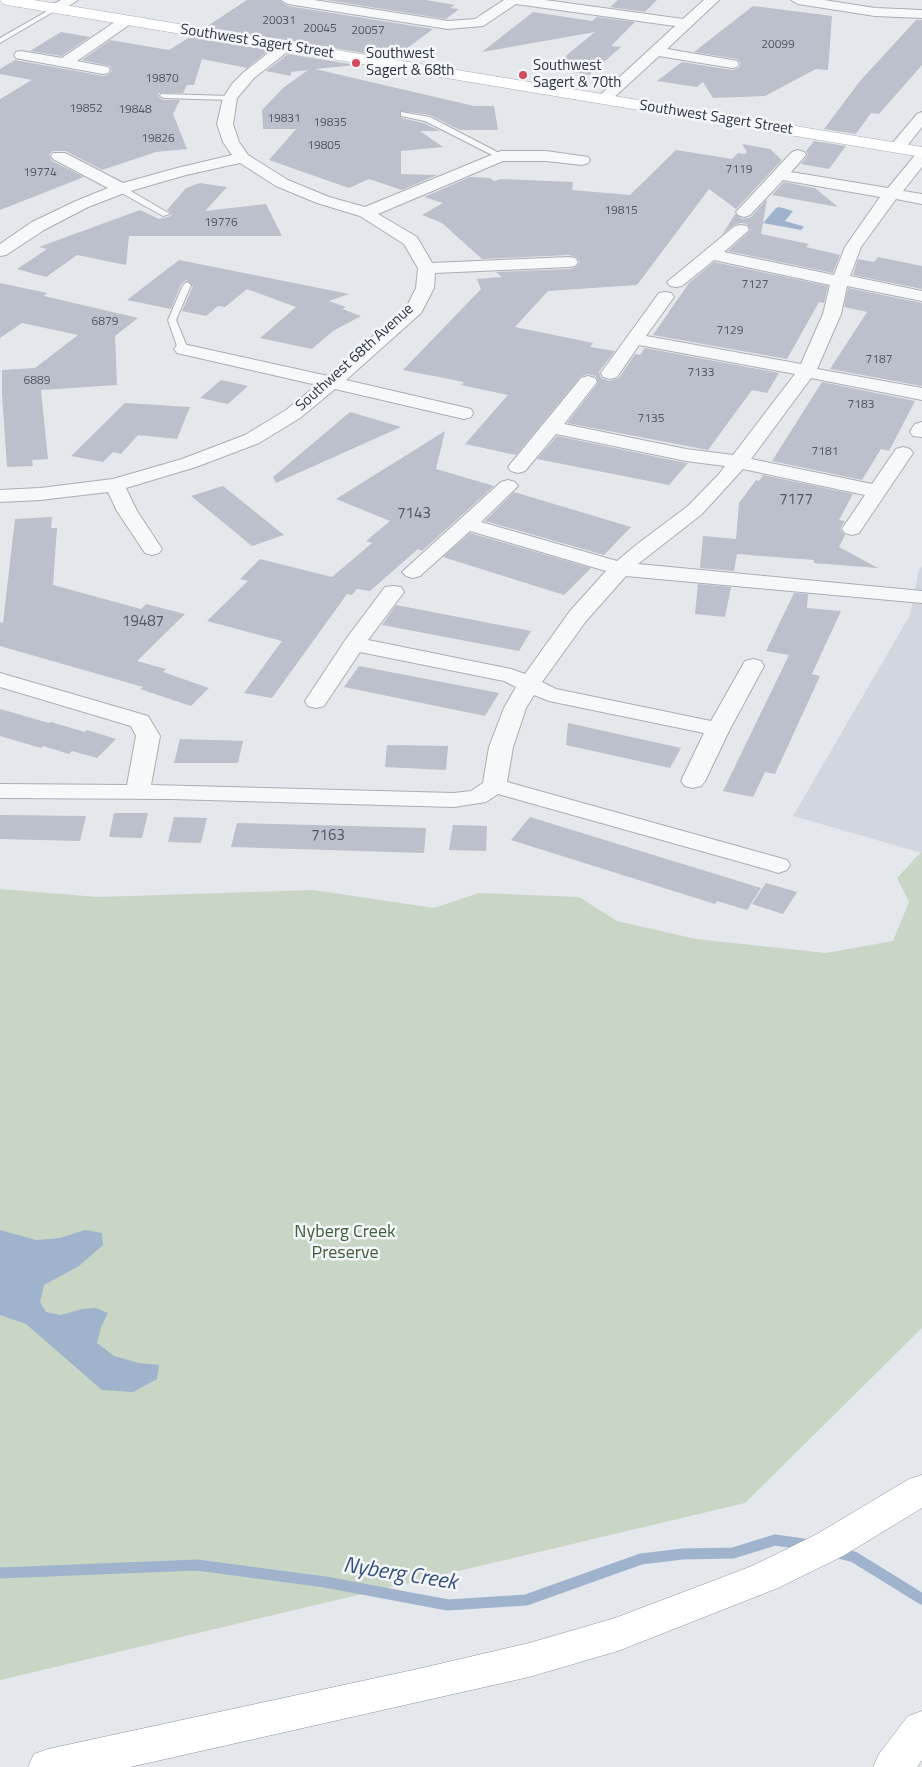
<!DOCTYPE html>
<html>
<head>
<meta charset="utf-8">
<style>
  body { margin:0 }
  canvas { display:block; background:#e4e7ec }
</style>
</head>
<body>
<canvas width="922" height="1767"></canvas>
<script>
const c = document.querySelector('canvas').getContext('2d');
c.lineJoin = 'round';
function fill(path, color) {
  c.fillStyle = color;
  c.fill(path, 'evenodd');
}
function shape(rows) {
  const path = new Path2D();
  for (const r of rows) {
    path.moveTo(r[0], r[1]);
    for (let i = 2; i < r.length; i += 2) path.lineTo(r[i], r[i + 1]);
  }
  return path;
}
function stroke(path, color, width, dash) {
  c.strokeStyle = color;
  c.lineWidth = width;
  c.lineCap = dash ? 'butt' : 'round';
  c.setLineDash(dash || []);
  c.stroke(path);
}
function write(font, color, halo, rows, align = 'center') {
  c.font = font + ' "Titillium Web",sans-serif';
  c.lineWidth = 5;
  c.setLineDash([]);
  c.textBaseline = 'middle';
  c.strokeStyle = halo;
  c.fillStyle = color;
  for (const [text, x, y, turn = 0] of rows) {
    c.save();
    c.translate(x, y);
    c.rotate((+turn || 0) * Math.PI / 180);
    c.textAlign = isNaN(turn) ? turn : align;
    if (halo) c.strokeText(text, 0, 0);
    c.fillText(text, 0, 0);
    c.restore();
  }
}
const built = shape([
  [922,565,922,853,793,816,910,615,918,573]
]);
const green = shape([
  [920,853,922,853,922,1328,745,1503,0,1680,0,889,98,897,314,890,434,908,479,893,579,897,617,921,696,939,826,953,893,941,909,902,897,878]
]);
const water = shape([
  [779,207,793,211,785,221,802,226,804,227,801,230,763,223,776,208],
  [0,1230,36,1240,60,1238,85,1230,102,1233,103,1245,79,1266,44,1285,40,1302,46,1312,61,1315,82,1309,96,1308,108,1313,101,1327,97,1343,114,1356,139,1363,159,1365,157,1379,133,1392,102,1390,26,1324,0,1315]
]);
const stream = shape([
  [835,1552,854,1557,922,1599],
  [0,1573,197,1565,325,1582,448,1605,526,1600,641,1559,683,1554,733,1553,775,1540,810,1545]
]);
const building = shape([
  [247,0,279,0,288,6,433,29,394,58,206,27],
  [326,0,426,0,455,5,450,8,459,9,446,19],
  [618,0,657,0,645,12,610,7],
  [753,6,832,16,828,70,816,69,765,96,713,98,703,82,697,87,657,81,682,62,732,70,739,68,741,63,737,59,694,52],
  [533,12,592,21,597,17,635,22,611,46,621,47,589,75,551,68,595,32,482,52],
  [916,20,922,20,922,65,879,114,871,113,856,134,824,129,860,81],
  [61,32,90,37,62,56,30,51],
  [190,37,269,50,247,68,202,59,194,85,187,85,183,93,159,93,158,97,163,100,180,100,173,114,187,149,156,152,102,170,66,151,53,151,49,155,52,161,84,177,0,210,0,99,32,80,0,74,0,69,15,60,103,76,108,75,112,71,110,66,82,60,110,40,169,50],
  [288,54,356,65,315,69,474,106,494,106,498,130,460,130,430,115,400,111,401,118,424,123,440,131,420,131,443,147,401,151,401,174,437,175,402,190,369,179,349,188,269,160,296,129,263,129,262,110,283,88,308,70,291,72,291,76,266,71],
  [814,141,846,146,829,169,801,164,808,155,806,151],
  [742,144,770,149,782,160,736,209,709,189,637,285,548,291,515,327,593,343,590,347,615,351,599,372,601,378,609,381,619,378,635,354,640,355,645,348,779,373,767,393,752,390,708,450,567,423,598,383,596,376,587,374,580,377,516,455,465,444,508,395,461,385,464,382,403,370,481,289,477,279,502,277,496,272,569,269,576,267,580,262,576,257,569,255,482,259,442,223,422,215,443,203,424,197,470,177,490,178,494,181,501,179,573,182,572,190,630,195,676,150,732,159,738,153,745,154,747,152],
  [784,182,815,188,838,207,772,195],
  [200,183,227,187,205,211,266,204,282,236,129,236,126,265,77,255,46,277,17,269,47,249,39,247,140,210,159,219,171,216,172,214,167,210,186,188],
  [767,199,761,234,809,244,806,247,840,255,833,273,728,251,751,230,747,224,741,223,734,225,722,235,735,214,743,219,751,217],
  [878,257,922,266,922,289,853,275,858,259,874,262],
  [179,260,349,294,329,301,346,307,342,309,361,316,333,331,312,349,260,338,296,307,247,289,225,307,218,306,206,316,182,311,193,286,187,280,181,284,171,309,127,300],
  [714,262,828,286,824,303,819,302,787,359,653,335,689,283],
  [0,283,47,293,44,296,138,318,115,336,117,385,41,390,48,459,32,460,33,466,7,467,2,394,2,370,35,368,78,335,22,323,0,338],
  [848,288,922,303,922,386,830,369,867,312,844,307],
  [221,380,248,386,228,404,200,398],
  [822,382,915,401,889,451,881,449,862,480,772,461],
  [125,403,190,407,177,439,138,435,121,454,113,452,103,462,71,456],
  [350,412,401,427,276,483,273,477],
  [445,431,436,469,494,486,422,551,418,549,370,591,357,589,352,595,347,594,272,698,244,693,282,641,207,621,248,581,240,579,260,559,332,577,372,543,366,541,390,521,336,499],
  [557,436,686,463,688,463,669,485,537,459],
  [763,475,853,494,839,520,845,521,840,529,845,535,839,547,878,568,814,563,814,560,737,554,734,571,700,568,703,536,736,539,739,503,756,480,759,481],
  [223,486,284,535,252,546,191,496],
  [514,492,631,527,604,555,485,521],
  [52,517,51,528,57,528,53,585,141,609,146,604,185,614,137,661,166,669,163,672,209,688,191,706,140,689,143,687,0,646,0,622,3,623,15,519],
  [470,533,591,568,564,595,443,557],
  [698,584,731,587,725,617,695,614],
  [794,593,808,594,807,608,841,611,812,674,820,676,775,774,765,772,753,797,723,791,789,655,766,651],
  [396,605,531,631,519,651,382,625],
  [359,666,499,693,485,716,344,687],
  [0,709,49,723,51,722,85,732,87,730,116,739,97,758,72,751,69,754,43,746,41,748,0,736],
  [568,723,681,748,670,768,566,745],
  [180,739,243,741,238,763,174,763],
  [387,745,448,746,446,770,385,767],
  [114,813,148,813,142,838,109,837],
  [0,815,86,816,80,841,0,839],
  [174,817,207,818,201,843,168,842],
  [530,817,761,888,747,910,717,901,715,904,511,840],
  [237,823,426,828,424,853,231,847],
  [453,825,487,826,486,851,449,850],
  [766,883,797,892,783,914,752,904]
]);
const lane = shape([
  [56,6,59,8,58,9,0,43,0,38,56,6],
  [161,94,230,96,234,98,230,100,164,98,160,96,161,94],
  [401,112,430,117,505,156,498,158,425,121,401,116,401,112],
  [118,187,124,187,170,214,163,216,118,191,118,187],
  [187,282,191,285,176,320,188,349,183,352,178,349,168,320,183,285,187,282]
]);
const street = shape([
  [61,0,78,0,61,11,51,11,49,8,51,5,61,0],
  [281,0,314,0,448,21,475,19,504,0,545,0,683,19,704,0,719,0,667,49,732,60,737,61,739,64,737,67,732,68,659,56,609,102,604,103,599,102,597,99,599,96,675,26,516,4,483,26,448,29,288,4,281,0],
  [791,0,824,0,875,8,922,10,922,18,875,16,798,4,791,0],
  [127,16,134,20,132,23,77,61,108,67,110,70,108,73,103,74,21,59,16,58,14,55,16,52,21,51,62,58,122,17,127,16],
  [286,42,291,43,293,46,291,49,254,78,237,98,233,124,239,142,248,155,288,180,329,197,365,207,501,151,546,151,588,157,590,160,588,163,582,165,546,161,503,161,378,214,417,237,432,263,569,257,575,258,578,262,575,266,569,267,435,273,434,288,421,313,346,380,471,409,473,413,471,417,464,419,335,389,300,418,259,443,196,467,126,488,137,511,162,549,159,553,152,555,145,553,117,511,108,492,40,500,0,502,0,490,40,488,113,479,182,459,245,435,286,410,317,385,177,353,174,349,177,345,183,344,328,376,407,306,416,288,418,268,404,244,360,216,317,203,276,186,240,163,186,175,127,192,88,207,44,230,6,255,0,256,0,244,32,222,76,201,108,188,53,159,51,156,53,153,65,153,123,183,177,168,232,155,223,142,217,124,223,98,232,84,244,72,281,43,286,42],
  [922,112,922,127,903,151,891,151,889,148,891,145,917,114,922,112],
  [798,150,804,152,806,155,791,172,888,188,916,154,922,152,922,167,903,191,922,194,922,204,896,199,861,247,850,276,922,291,922,301,847,286,841,314,817,369,922,388,922,400,811,378,751,459,872,484,896,449,903,447,910,449,913,453,859,533,852,535,845,533,842,529,865,495,743,469,702,514,638,564,922,591,922,603,626,576,586,621,542,682,556,689,711,721,745,661,753,659,761,661,764,666,730,729,705,781,701,786,693,788,685,786,681,781,704,733,549,701,534,695,526,708,513,747,507,782,787,860,790,865,787,870,778,873,769,870,498,794,486,802,454,807,171,799,0,798,0,784,127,785,136,736,131,726,0,687,0,673,148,716,160,736,151,785,454,793,471,791,483,783,489,747,504,708,516,687,504,681,360,652,324,706,316,708,308,706,305,701,346,639,385,587,393,586,401,587,404,592,368,640,511,669,525,674,570,611,606,571,470,531,420,576,413,578,406,576,402,572,501,482,508,480,515,482,518,486,481,522,617,561,636,545,688,506,719,474,725,466,686,461,556,434,525,471,518,473,511,471,508,467,581,378,588,376,595,378,597,382,564,424,686,449,733,455,795,374,639,345,617,377,610,379,603,377,601,373,659,293,665,292,671,293,674,297,646,336,801,364,823,314,830,285,714,260,682,286,676,287,670,286,667,282,735,226,741,225,747,226,749,230,724,252,834,275,845,247,880,197,783,180,750,215,744,217,738,215,736,212,792,152,798,150],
  [922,422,922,437,913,436,910,432,912,428,915,424,922,422]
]);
const secondary = shape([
  [0,0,34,0,922,147,922,157,7,5,2,3,0,0]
]);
const highway = shape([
  [922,1475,922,1508,843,1556,778,1588,618,1651,529,1677,130,1767,28,1767,34,1754,48,1749,422,1668,529,1643,615,1618,752,1566,817,1534,909,1479,922,1475],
  [922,1711,922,1760,917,1767,873,1767,879,1754,908,1716,922,1711]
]);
const markers = [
  [356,63,5,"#d1495b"],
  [523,75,5,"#d1495b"]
];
const farNumbernames = [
  ["20031",279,21],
  ["20045",320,29],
  ["20057",368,31],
  ["20099",778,45],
  ["19870",162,79],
  ["19852",86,109],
  ["19848",135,110],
  ["19831",284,119],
  ["19835",330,123],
  ["19826",158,139],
  ["19805",324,146],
  ["7119",739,170],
  ["19774",40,173],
  ["19815",621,211],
  ["19776",221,223],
  ["7127",755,285],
  ["6879",105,322],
  ["7129",730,331],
  ["7187",879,360],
  ["7133",701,373],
  ["6889",37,381],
  ["7183",861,405],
  ["7135",651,419],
  ["7181",825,452]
];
const farStreetnames = [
  ["Southwest Sagert Street",257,42,9],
  ["Southwest Sagert Street",716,118,9],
  ["Southwest 68th Avenue",355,358,-42]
];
const farPoinames = [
  ["Southwest",366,54],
  ["Sagert & 68th",366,71],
  ["Southwest",533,66],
  ["Sagert & 70th",533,83]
];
const numberNames = [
  ["7177",796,500],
  ["7143",414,514],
  ["19487",143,622],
  ["7163",328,836]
];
const parkNames = [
  ["Nyberg Creek",345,1233],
  ["Preserve",345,1254]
];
const nearWaternames = [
  ["Nyberg Creek",400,1575,9]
];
fill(built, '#d2d6de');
fill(green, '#c9d6c5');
fill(water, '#9fb4cc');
stroke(stream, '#9fb4cc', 11);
fill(building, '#bbc0ca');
stroke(lane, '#a9aeb7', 2);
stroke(street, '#a9aeb7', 2);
stroke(secondary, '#a9aeb7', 1);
stroke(highway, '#8b94a3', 1);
fill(lane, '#f7f8fa');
fill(street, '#f7f8fa');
fill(secondary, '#fff');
fill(highway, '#fff');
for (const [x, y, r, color] of markers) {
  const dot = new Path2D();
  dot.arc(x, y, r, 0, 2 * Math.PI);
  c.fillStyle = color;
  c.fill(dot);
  stroke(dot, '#f4f6f9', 2);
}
write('12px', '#4f5766', null, farNumbernames);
write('15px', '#2b3445', '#f4f6f9', farStreetnames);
write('15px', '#2b3445', '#f4f6f9', farPoinames, 'left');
write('15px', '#4f5766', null, numberNames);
write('18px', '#3f6138', '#f4f6f9', parkNames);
write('italic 22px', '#34527a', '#f4f6f9', nearWaternames);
</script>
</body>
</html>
